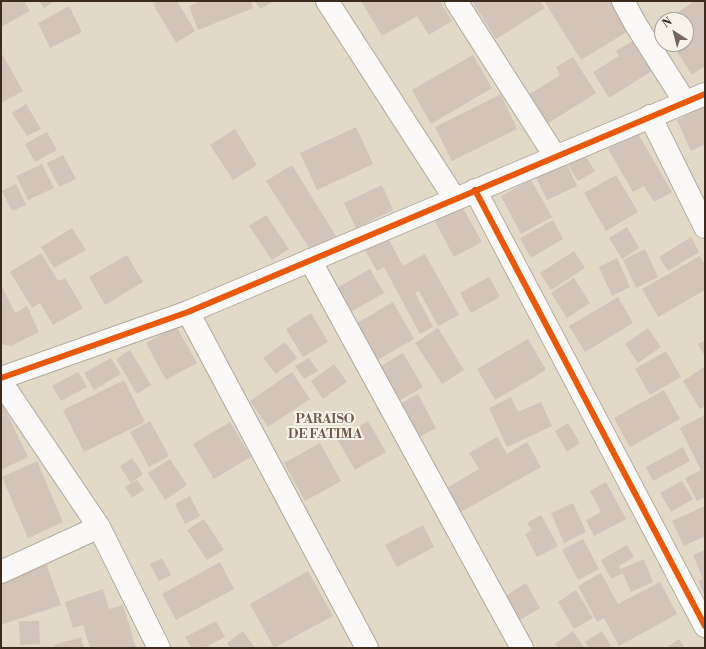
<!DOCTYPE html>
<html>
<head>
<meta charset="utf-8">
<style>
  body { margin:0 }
  #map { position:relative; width:706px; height:649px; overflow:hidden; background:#e2d9c7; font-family:"Libre Bodoni",serif }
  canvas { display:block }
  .frame { position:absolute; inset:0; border:2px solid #3b2a1e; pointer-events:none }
  .north { position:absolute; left:654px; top:12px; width:40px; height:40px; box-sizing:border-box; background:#f7f3e8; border:1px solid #aca397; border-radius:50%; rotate:324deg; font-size:11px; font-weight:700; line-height:16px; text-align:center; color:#3b2a1e }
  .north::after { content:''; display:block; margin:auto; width:14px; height:18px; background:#756759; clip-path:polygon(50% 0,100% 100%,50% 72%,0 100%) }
</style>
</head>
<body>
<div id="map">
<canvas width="706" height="649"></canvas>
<div class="frame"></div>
<div class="north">N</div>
</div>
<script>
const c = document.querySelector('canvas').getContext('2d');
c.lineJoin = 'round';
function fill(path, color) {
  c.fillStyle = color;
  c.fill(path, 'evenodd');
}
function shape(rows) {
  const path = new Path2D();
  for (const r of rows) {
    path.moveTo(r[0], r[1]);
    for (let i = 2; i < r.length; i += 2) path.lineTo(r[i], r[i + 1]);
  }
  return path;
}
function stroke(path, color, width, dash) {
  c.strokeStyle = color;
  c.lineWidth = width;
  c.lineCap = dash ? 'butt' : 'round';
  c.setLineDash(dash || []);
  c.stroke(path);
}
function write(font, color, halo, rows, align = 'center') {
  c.font = font + ' "Libre Bodoni",serif';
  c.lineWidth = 4;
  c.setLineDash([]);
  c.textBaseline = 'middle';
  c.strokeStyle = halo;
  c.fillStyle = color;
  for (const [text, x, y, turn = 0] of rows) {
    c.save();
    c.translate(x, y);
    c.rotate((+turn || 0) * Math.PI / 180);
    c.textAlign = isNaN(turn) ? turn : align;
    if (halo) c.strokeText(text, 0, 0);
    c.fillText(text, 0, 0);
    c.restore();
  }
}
const building = shape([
  [1,1,24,1,30,11,1,27],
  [39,1,55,1,44,8],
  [159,1,177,1,195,31,176,43,153,4],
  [201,1,251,1,253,8,198,30,189,6],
  [255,1,274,1,260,9],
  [361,1,440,1,452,21,429,35,417,16,382,36],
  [472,1,540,1,545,8,496,39],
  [544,1,612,1,630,30,581,60],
  [695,1,705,1,705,66,692,75,672,44,686,44,686,20,666,20],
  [69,6,82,32,50,48,38,23],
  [641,36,660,66,609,98,593,72,619,56,616,51],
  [1,52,23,91,1,103],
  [473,55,492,88,431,124,412,90],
  [573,57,596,93,547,124,528,95,560,75,556,67],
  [501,94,517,129,452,161,435,127],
  [26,104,41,129,27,136,12,113],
  [705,106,705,144,691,151,677,120],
  [356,127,373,164,317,190,300,153],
  [235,129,257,165,233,180,210,145],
  [47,132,57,150,35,162,25,144],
  [637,132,672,192,654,202,644,186,633,192,608,149],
  [63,155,76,179,59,187,47,163],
  [585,155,595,171,578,181,568,165],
  [565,160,577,186,547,200,534,173],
  [42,164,54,188,28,200,16,176],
  [292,165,336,236,311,251,266,181],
  [616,175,638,212,606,231,584,193],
  [531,180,552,217,521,234,501,196],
  [16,184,26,205,12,211,2,191],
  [382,185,393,210,356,228,344,203],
  [460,203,482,242,454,257,433,218],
  [266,215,289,249,272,260,249,226],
  [553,220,563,239,531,258,520,238],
  [627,227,639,248,622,259,609,238],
  [72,228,86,250,54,268,41,247],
  [691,237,699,252,668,271,659,257],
  [388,238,403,266,425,254,459,315,438,326,419,291,415,293,433,327,420,334,384,267,377,271,365,250],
  [645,249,658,277,636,288,623,260],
  [574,251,585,268,551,290,540,273],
  [41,253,58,281,65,278,83,308,53,325,40,303,32,308,10,272],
  [127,255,143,282,105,305,89,277],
  [700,256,705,265,705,290,658,317,642,289],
  [617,258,630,287,612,296,599,267],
  [370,269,384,293,351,312,337,288],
  [489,277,500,297,471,313,460,293],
  [574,278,590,303,567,318,551,293],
  [1,285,15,313,27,306,39,332,11,346,1,344],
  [618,297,633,323,585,352,569,326],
  [393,302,414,339,374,362,352,326],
  [311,313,328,342,303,357,286,329],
  [176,326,197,363,166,380,146,343],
  [438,328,464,370,442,384,415,343],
  [648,328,661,347,638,363,625,344],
  [528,339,546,370,495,400,477,369],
  [705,340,705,357,698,344],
  [285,342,297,358,276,374,263,358],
  [130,350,151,385,137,394,116,359],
  [666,351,681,377,650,395,635,369],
  [403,353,423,387,397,402,378,368],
  [111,358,121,374,94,390,84,373],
  [309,358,318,371,304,379,295,366],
  [334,364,347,382,323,399,311,381],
  [704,367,705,406,700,409,683,381],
  [78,372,87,387,61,401,52,386],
  [292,372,310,399,268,427,250,401],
  [124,380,145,422,84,452,63,410],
  [664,390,680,419,630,447,614,418],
  [418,394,436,428,413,440,395,407],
  [511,397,518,412,541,402,552,426,507,447,489,408],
  [1,401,28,457,1,470],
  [705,415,705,497,697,501,685,478,701,470,680,428],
  [150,421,169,456,149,467,130,432],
  [368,421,386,452,355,470,337,439],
  [230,422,251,457,214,479,193,444],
  [568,423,580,443,567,452,555,431],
  [497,437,507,454,527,442,541,467,459,513,445,489,479,469,469,453],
  [320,443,341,481,305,501,284,463],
  [683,447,690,461,653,481,646,467],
  [132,458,143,474,131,483,120,466],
  [170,459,187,485,165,500,148,473],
  [37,461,63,522,28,538,2,477],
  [137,480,144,490,132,498,125,487],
  [682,481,693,499,671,512,660,493],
  [606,482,626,519,594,536,586,520,601,512,590,491],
  [190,496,200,516,185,524,175,504],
  [573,503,586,532,564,543,551,513],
  [705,506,705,536,684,546,672,521],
  [541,515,558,546,537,557,525,534,532,530,527,523],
  [204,519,224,550,207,560,187,530],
  [423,525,434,547,397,567,385,545],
  [583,539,599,569,578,580,562,550],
  [627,545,634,557,619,566,623,573,611,579,601,560],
  [705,550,705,597,698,581,703,579,693,555],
  [162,558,171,575,159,581,150,564],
  [644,559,653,582,631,592,621,569],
  [220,562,234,589,176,620,162,594],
  [46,563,61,605,1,625,1,578],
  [308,571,333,616,274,648,250,604],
  [601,573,618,604,660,582,677,614,619,646,604,618,597,622,578,586],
  [526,583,540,608,518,621,504,597],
  [103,589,109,609,123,605,136,648,90,648,83,625,73,628,65,602],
  [576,590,593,618,574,629,558,602],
  [19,621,39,621,40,644,20,645],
  [216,621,225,637,204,648,191,648,185,637],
  [243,631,255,648,230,648,227,643],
  [573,631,584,647,558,648,555,644],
  [602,631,612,648,589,648,585,642],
  [81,637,84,648,55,648,54,645],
  [679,639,685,648,666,648]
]);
const minor = shape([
  [327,1,455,199],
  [456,1,555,156],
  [623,1,636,25,685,102],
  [650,116,705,227],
  [475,190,705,626],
  [310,260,522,648],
  [188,312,367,648],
  [1,378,188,312,705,94],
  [1,382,99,527,159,648],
  [1,572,99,527]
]);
const cycleway = shape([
  [475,190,705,626],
  [1,378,188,312,705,94]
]);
const neighbourhoodNames = [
  ["PARAISO",325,420],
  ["DE FATIMA",325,435]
];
fill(building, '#d2c4b9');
stroke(minor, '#b0a99c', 24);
stroke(minor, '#fbf9f7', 22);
stroke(cycleway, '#e8590c', 6);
write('bold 13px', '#74594b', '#f7f3e8', neighbourhoodNames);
</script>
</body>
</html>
